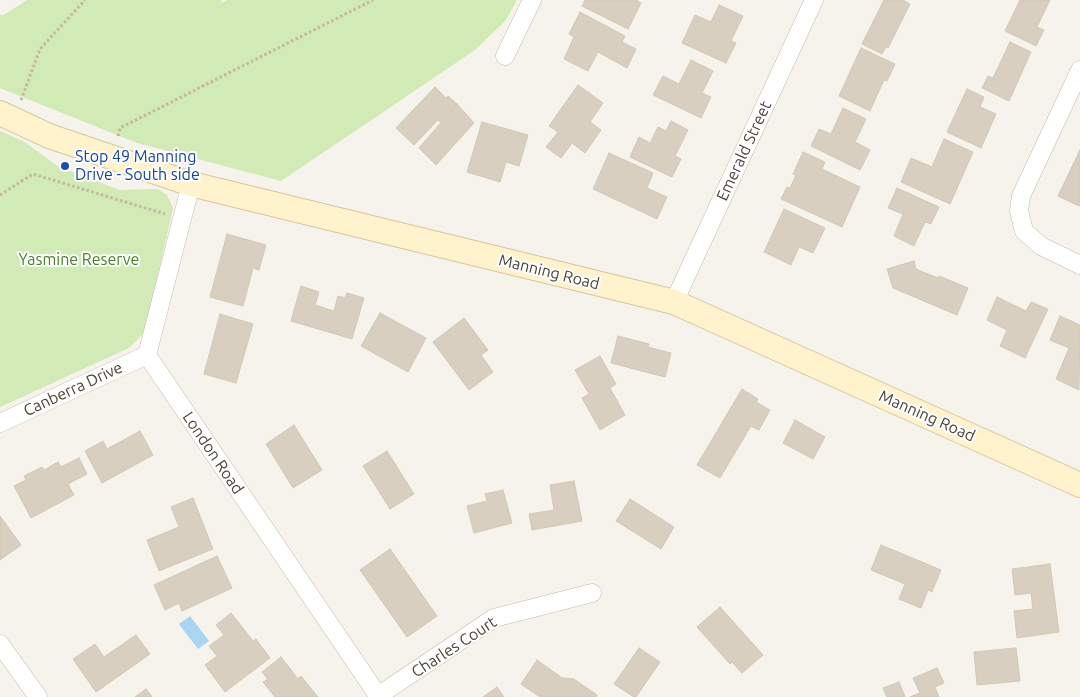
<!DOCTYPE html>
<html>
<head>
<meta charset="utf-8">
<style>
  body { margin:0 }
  canvas { display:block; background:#f6f3ec }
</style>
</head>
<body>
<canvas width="1080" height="697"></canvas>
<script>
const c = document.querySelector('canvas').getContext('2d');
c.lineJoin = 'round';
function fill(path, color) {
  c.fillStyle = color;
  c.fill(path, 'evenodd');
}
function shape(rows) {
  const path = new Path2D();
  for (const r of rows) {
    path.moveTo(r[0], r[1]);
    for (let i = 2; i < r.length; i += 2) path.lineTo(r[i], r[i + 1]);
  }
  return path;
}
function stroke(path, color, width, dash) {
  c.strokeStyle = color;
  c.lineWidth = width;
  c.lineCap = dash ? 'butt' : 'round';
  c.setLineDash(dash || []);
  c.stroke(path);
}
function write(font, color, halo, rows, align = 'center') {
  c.font = font + ' Ubuntu,sans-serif';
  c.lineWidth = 4;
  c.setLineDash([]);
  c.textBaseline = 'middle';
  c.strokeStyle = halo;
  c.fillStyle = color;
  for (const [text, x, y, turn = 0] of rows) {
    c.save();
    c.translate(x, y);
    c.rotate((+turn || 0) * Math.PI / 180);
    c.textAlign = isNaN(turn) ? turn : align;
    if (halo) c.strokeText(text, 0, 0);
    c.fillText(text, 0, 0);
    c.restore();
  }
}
const green = shape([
  [27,0,221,0,222,3,227,0,517,0,506,20,475,50,281,181,137,143,0,88,0,14,2,16],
  [0,131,23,141,59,167,120,190,158,189,167,195,173,208,145,332,129,348,0,407]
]);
const water = shape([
  [190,616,209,641,198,649,179,624]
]);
const building = shape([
  [585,0,636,0,641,3,628,29,582,6,585,0],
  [884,0,903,0,910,4,888,48,886,46,882,54,862,44,884,0],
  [1020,0,1050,0,1037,27,1044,30,1036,46,1005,31,1020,0],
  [719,5,743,16,731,41,736,43,726,63,682,43,695,15,711,22,719,5],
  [580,12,625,36,622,42,636,49,627,68,598,52,588,71,564,59,574,37,569,34,580,12],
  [1010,42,1031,52,1009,101,982,88,988,76,993,78,1010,42],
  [861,48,895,64,887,81,884,80,870,111,839,96,861,48],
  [691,60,713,71,702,93,711,97,701,118,653,95,663,76,679,84,691,60],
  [578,85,603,103,590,122,601,130,585,153,572,143,561,158,546,147,558,132,549,126,578,85],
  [435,87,446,98,448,96,457,104,440,122,438,120,414,145,396,128,435,87],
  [967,89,984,97,980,107,996,114,981,148,947,132,967,89],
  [457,104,474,123,436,165,419,148,457,104],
  [843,108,866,119,855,142,870,150,860,170,811,146,819,129,831,134,843,108],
  [671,121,688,130,675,156,681,159,672,177,630,157,639,137,650,143,658,127,666,131,671,121],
  [482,122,528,135,519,166,506,162,500,182,467,172,482,122],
  [944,139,973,152,950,204,901,182,911,158,932,167,944,139],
  [1080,150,1080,204,1079,206,1058,196,1080,150],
  [803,152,825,162,822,169,860,187,842,227,781,199,787,187,790,188,796,175,793,174,803,152],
  [609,153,653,173,647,188,667,197,657,219,593,189,609,153],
  [897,188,939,207,931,224,925,222,914,246,894,236,903,214,888,208,897,188],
  [784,209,825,228,813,253,799,247,791,265,764,252,784,209],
  [227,234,266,245,259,270,253,268,243,306,210,297,227,234],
  [914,261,916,269,938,278,939,276,968,288,957,315,893,288,887,269,914,261],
  [301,286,319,292,315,305,334,311,338,296,345,298,347,293,364,298,352,339,291,321,301,286],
  [997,297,1026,311,1031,302,1048,309,1025,358,1000,346,1007,330,987,320,997,297],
  [380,313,426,338,408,372,361,346,380,313],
  [220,314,253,324,236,383,204,374,220,314],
  [1060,316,1080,325,1079,390,1056,379,1069,348,1050,340,1060,316],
  [464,318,488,350,481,355,493,372,469,390,433,342,464,318],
  [618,336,649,344,648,347,671,353,665,377,611,363,618,336],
  [600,356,616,384,610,388,625,415,600,430,582,398,589,394,575,370,600,356],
  [742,389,758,399,756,402,770,410,759,430,751,426,720,478,697,465,742,389],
  [795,420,825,437,813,459,783,443,795,420],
  [294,425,322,470,293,488,266,444,294,425],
  [140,431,153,455,102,483,85,451,103,441,107,449,140,431],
  [387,451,414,494,390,509,363,466,387,451],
  [79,458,87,474,68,484,74,495,31,518,14,486,26,480,24,476,42,467,44,470,58,462,61,467,79,458],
  [574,481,582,521,532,530,529,514,554,510,550,485,574,481],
  [503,490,512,523,474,533,467,506,487,501,485,494,503,490],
  [193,498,213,549,159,571,147,540,179,527,171,507,193,498],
  [630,499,674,527,661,549,616,521,630,499],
  [0,516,21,545,0,560,0,516],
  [881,545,941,570,932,592,928,590,921,608,899,599,905,584,871,570,881,545],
  [390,549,437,616,407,637,360,570,390,549],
  [217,556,232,588,182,611,179,603,165,610,154,585,217,556],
  [1050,564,1059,632,1017,638,1014,611,1033,609,1031,593,1015,595,1012,569,1050,564],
  [720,607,763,655,742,673,732,662,730,664,697,627,720,607],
  [231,613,253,641,256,639,270,658,225,692,205,665,217,656,209,646,224,635,216,625,231,613],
  [136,635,150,654,96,692,73,659,95,644,104,657,136,635],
  [639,648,660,662,636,697,634,697,614,684,639,648],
  [1016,648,1020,681,977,685,974,652,1016,648],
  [281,657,298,679,301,676,318,697,275,697,263,682,268,679,262,672,281,657],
  [537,660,562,678,574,679,597,695,596,697,540,697,521,684,537,660],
  [937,668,944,683,935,687,939,697,910,697,920,693,913,678,937,668],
  [899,682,905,697,887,697,883,688,899,682],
  [497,687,504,697,483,697,497,687],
  [146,689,152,697,135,697,146,689]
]);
const path = shape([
  [21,100,40,49,85,0],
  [118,136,120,128,373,0],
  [0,195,33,174,165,214]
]);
const street = shape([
  [505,56,532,0],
  [1080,70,1021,196,1019,211,1024,231,1041,246,1080,265],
  [191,184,147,355,379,697],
  [674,302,814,0],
  [0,423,147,355],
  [0,644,38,697],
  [378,696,494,618,592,593]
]);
const secondary = shape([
  [0,113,49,136,191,184,674,302,1080,485]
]);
const markers = [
  [65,166,5,"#1a4fb4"]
];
const streetNames = [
  ["Emerald Street",744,151,-65],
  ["Manning Road",549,272,14],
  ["Canberra Drive",73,389,-25],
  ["Manning Road",927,416,24],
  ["London Road",213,453,56],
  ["Charles Court",454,647,-33]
];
const transitNames = [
  ["Stop 49 Manning",75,157],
  ["Drive - South side",75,175]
];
const parkNames = [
  ["Yasmine Reserve",79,260]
];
fill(green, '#d2eab5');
fill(water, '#a9d4f2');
fill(building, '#d8cfc1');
stroke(building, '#d3c7b4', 1);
stroke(street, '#c2bbae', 19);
stroke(secondary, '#d6c79b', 26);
stroke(path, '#c4b79f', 3, [2.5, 2.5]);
stroke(street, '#fff', 18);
stroke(secondary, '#fff3cd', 24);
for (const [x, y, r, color] of markers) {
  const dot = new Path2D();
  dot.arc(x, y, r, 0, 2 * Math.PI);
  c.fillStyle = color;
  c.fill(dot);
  stroke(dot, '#fff', 2);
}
write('16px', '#4b4439', '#fff', streetNames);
write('16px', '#164399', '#fff', transitNames, 'left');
write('16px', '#4a7f2a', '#fff', parkNames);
</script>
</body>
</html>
